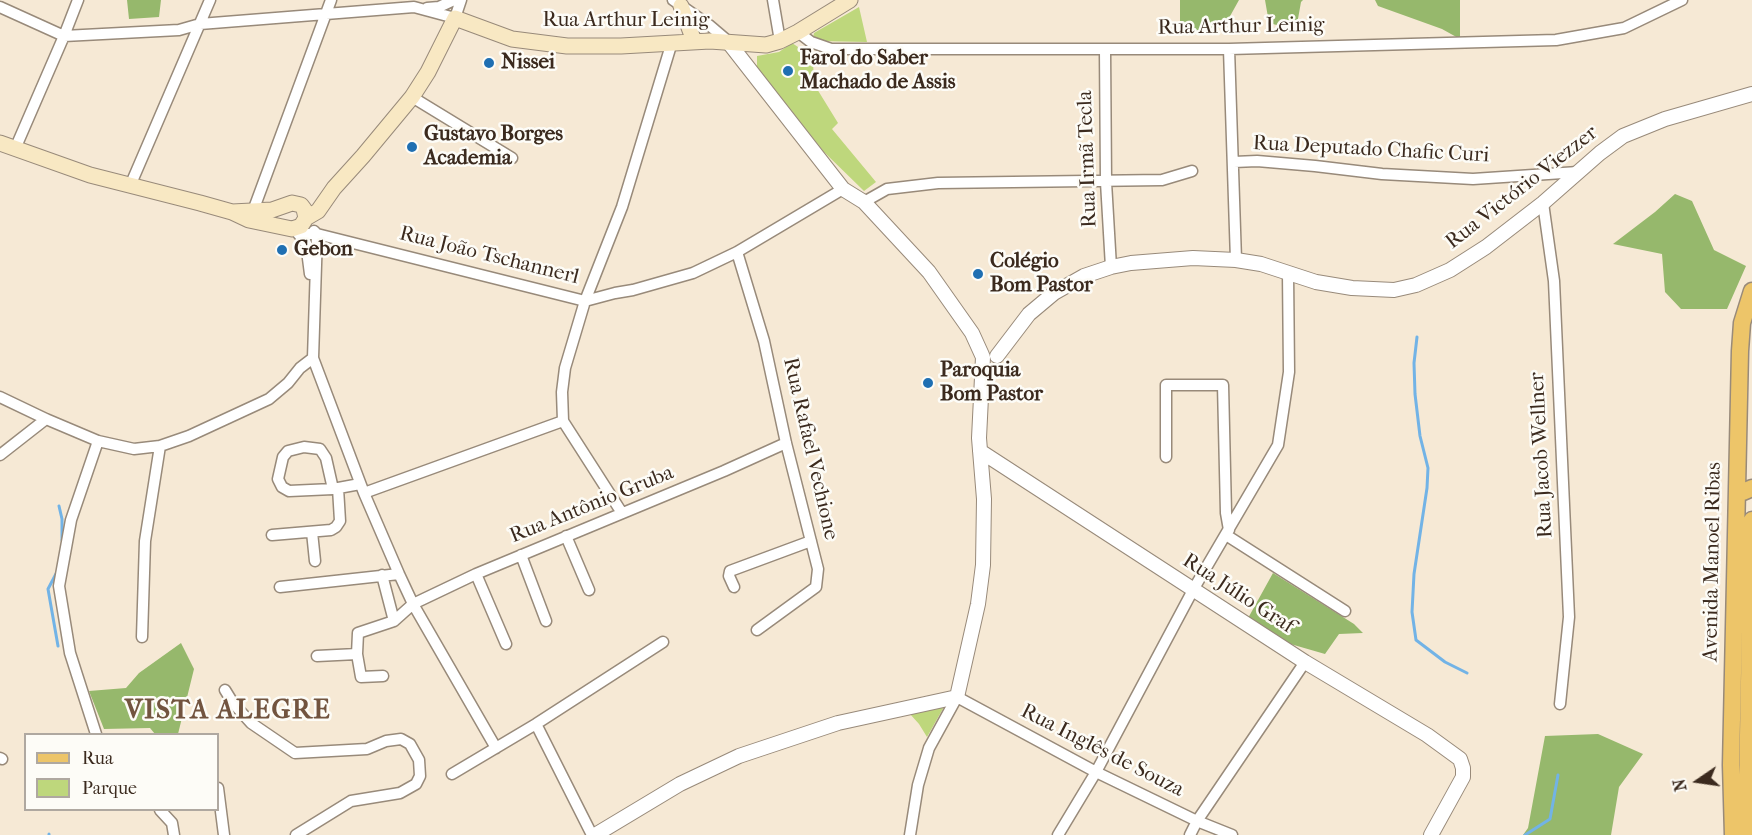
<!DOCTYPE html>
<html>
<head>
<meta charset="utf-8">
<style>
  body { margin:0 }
  #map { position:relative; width:1752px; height:835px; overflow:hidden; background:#f6e9d5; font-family:"IM FELL French Canon",serif }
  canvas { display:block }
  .legend { position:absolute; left:24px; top:733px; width:195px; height:78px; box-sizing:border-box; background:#fdfcf7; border:2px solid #afa8a0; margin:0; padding:8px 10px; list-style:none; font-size:18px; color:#3b2a1e }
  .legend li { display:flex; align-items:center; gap:12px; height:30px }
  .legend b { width:30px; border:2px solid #afa8a0 }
  .north { position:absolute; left:1668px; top:751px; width:60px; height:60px; -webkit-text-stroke:4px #fdfcf7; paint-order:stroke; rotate:257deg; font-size:16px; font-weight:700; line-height:24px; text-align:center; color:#3b2a1e }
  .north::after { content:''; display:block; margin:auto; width:21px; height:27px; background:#3b2a1e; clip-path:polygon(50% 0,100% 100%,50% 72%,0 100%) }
</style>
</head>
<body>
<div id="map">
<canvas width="1752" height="835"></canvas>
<ul class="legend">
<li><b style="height:8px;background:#edc569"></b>Rua</li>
<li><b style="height:16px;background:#bed77c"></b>Parque</li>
</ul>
<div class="north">N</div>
</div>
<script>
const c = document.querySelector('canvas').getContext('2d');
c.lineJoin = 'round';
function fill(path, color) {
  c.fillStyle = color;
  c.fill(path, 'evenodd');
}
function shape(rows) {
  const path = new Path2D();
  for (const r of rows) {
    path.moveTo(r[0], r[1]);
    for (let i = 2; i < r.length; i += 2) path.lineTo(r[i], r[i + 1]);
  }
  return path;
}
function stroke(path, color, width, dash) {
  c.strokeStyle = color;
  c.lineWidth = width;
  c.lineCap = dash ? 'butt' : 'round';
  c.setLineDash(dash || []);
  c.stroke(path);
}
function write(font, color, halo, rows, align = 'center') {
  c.font = font + ' "IM FELL French Canon",serif';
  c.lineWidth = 5;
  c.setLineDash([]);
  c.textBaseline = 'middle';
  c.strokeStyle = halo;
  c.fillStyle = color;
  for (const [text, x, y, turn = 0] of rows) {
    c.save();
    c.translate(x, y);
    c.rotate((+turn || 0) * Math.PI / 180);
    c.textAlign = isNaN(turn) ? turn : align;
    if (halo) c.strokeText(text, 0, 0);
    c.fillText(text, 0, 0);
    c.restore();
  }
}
const green = shape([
  [859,7,867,42,818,41,813,38,814,33],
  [792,43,801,49,813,60,814,84,838,123,832,129,876,182,864,191,824,152,757,67,757,56,779,52],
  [945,705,927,737,919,724,910,714]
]);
const forest = shape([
  [127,0,161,0,159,17,129,19],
  [1180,0,1239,0,1229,18,1211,35,1180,27],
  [1265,0,1303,0,1301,2,1296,30,1269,23],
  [1375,0,1460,0,1460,39,1442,29,1378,6],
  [1675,194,1692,201,1714,250,1746,266,1727,309,1681,309,1665,292,1662,254,1613,244,1655,212],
  [1273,573,1354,624,1363,633,1339,634,1325,654,1280,641,1247,620],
  [181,643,194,669,178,734,155,734,150,728,104,729,89,691,126,688,139,673],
  [1598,734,1643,754,1619,787,1611,835,1523,835,1528,828,1545,736]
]);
const stream = shape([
  [1417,337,1414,363,1415,394,1420,436,1428,468,1427,488,1414,574,1412,612,1416,640,1445,662,1467,673],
  [59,506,62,519,62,540],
  [58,570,48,589,58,646],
  [49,834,49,835],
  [1525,835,1550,819,1558,775]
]);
const minor = shape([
  [673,0,709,25,729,42],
  [773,0,780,41],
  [0,7,64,36,179,30,200,24,414,7,455,18,461,0],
  [427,8,439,7,454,0],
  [798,32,811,42,831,49,1229,49,1556,40,1624,28,1682,0],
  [1229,49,1236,260],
  [1105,50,1106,182,1111,267],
  [412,97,512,158],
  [15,149,64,36,78,0],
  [1234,162,1257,161,1315,166,1382,174,1473,179,1578,172],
  [130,186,210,0],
  [864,202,887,189,938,183,1162,180,1192,171],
  [1543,203,1554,281,1569,617,1560,704],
  [253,211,331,0],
  [296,231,306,243,310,274],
  [314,231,317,234,313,358,364,493,399,574,413,604,496,748],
  [300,234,317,234,585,301,615,293,633,290,693,273,737,252,843,189],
  [737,252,764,341,786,443,818,569,816,587,757,630],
  [0,397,46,419,98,441,134,449,160,446,189,436,269,399,288,383,300,368,313,358],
  [0,455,46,419],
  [1166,457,1166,385,1223,385,1226,513,1229,530],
  [333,489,326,458,320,449,304,447,288,451,283,457,278,479,282,487,289,491,333,489,360,484],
  [364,493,563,421],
  [622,513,563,421,562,392,565,368,585,301,622,207,672,42],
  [312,532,315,561],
  [272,535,331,530,336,527,340,521,338,488],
  [1226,535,1345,611],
  [566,536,589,590],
  [521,555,546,621],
  [476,574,506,644],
  [382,575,394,621,358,633,357,654,361,677,383,676],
  [280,587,399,574],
  [734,587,729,576,730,571,811,541],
  [394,621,413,604,476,574,724,471,786,443],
  [142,637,145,541,160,446],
  [317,656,357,654],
  [225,690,233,703,251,723,295,753,367,749,386,741,401,739,410,744,419,760,420,776,416,784,400,793,351,801,296,835],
  [536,724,592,835],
  [96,734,70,653,59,586,71,520,98,441],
  [0,758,2,759],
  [452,774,536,724,663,642],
  [218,788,224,835],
  [160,810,172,823,174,835],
  [910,835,918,785,929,748,957,697,1096,772,1197,821,1232,835],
  [1058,835,1096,772,1193,590,1278,445,1289,372,1288,273],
  [1190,835,1197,821,1305,662]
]);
const tertiary = shape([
  [729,43,843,189,864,202,929,272,972,333,982,355],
  [997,356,1029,314,1054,293,1084,276,1111,267,1131,263,1193,258,1236,260,1261,264,1316,282,1352,288,1394,290,1416,285,1450,270,1486,247,1543,203,1600,153,1623,136,1665,119,1752,94],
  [980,451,1305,662,1427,735,1460,759,1463,768,1463,777,1431,835],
  [595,835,680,784,739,756,838,723,957,697,978,604,983,565,984,499,979,438,983,357]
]);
const secondary = shape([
  [681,6,694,41],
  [0,143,90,175,200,203,232,212,249,220,292,229,301,226,306,218,304,209,301,205,292,203,272,210,232,212],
  [306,218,318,211,334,188,363,156,412,97,428,72,455,18,512,39,567,46,621,46,710,41,766,45,780,41,798,32,850,0]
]);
const primary = shape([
  [1737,486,1743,492,1752,488],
  [1733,835,1731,765,1740,351,1742,323,1752,291],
  [1749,835,1747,789,1752,520]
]);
const markers = [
  [489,63,6,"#1f6fb2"],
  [788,71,6,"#1f6fb2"],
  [412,147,6,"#1f6fb2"],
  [282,250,6,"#1f6fb2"],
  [978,274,6,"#1f6fb2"],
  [928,383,6,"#1f6fb2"]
];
const streetNames = [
  ["Rua Arthur Leinig",626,21],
  ["Rua Arthur Leinig",1241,27,-1],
  ["Rua Deputado Chafic Curi",1371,150,3],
  ["Rua Irmã Tecla",1088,159,-92],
  ["Rua Victório Viezzer",1522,188,-38],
  ["Rua João Tschannerl",489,256,14],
  ["Rua Rafael Vechione",810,449,77],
  ["Rua Jacob Wellner",1542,455,-93],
  ["Rua Antônio Gruba",592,505,-22],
  ["Avenida Manoel Ribas",1713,562,-89],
  ["Rua Júlio Graf",1238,594,33],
  ["Rua Inglês de Souza",1102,751,27]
];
const poiNames = [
  ["Farol do Saber",800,59],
  ["Machado de Assis",800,83],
  ["Nissei",501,63],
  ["Gustavo Borges",424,135],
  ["Academia",424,159],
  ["Gebon",294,250],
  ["Colégio",990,262],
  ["Bom Pastor",990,286],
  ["Paroquia",940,371],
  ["Bom Pastor",940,395]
];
const districtNames = [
  ["VISTA ALEGRE",228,711]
];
fill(green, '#bed77c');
fill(forest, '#96b86c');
stroke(stream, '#72b3e6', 3);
stroke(minor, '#988a7a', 13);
stroke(tertiary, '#988a7a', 16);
stroke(secondary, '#988a7a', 17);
stroke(primary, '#988a7a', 19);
stroke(minor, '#fff', 10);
stroke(tertiary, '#fff', 14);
stroke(secondary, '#f8e8c3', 15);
stroke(primary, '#edc569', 16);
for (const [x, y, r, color] of markers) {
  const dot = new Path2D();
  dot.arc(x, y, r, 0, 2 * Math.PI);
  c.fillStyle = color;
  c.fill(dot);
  stroke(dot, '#fdfcf7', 2);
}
write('21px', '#3b2a1e', '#fdfcf7', streetNames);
write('bold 21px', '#3b2a1e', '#fdfcf7', poiNames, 'left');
c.letterSpacing = '1.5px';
write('bold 27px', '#72543f', '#fdfcf7', districtNames);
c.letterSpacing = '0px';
</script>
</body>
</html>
